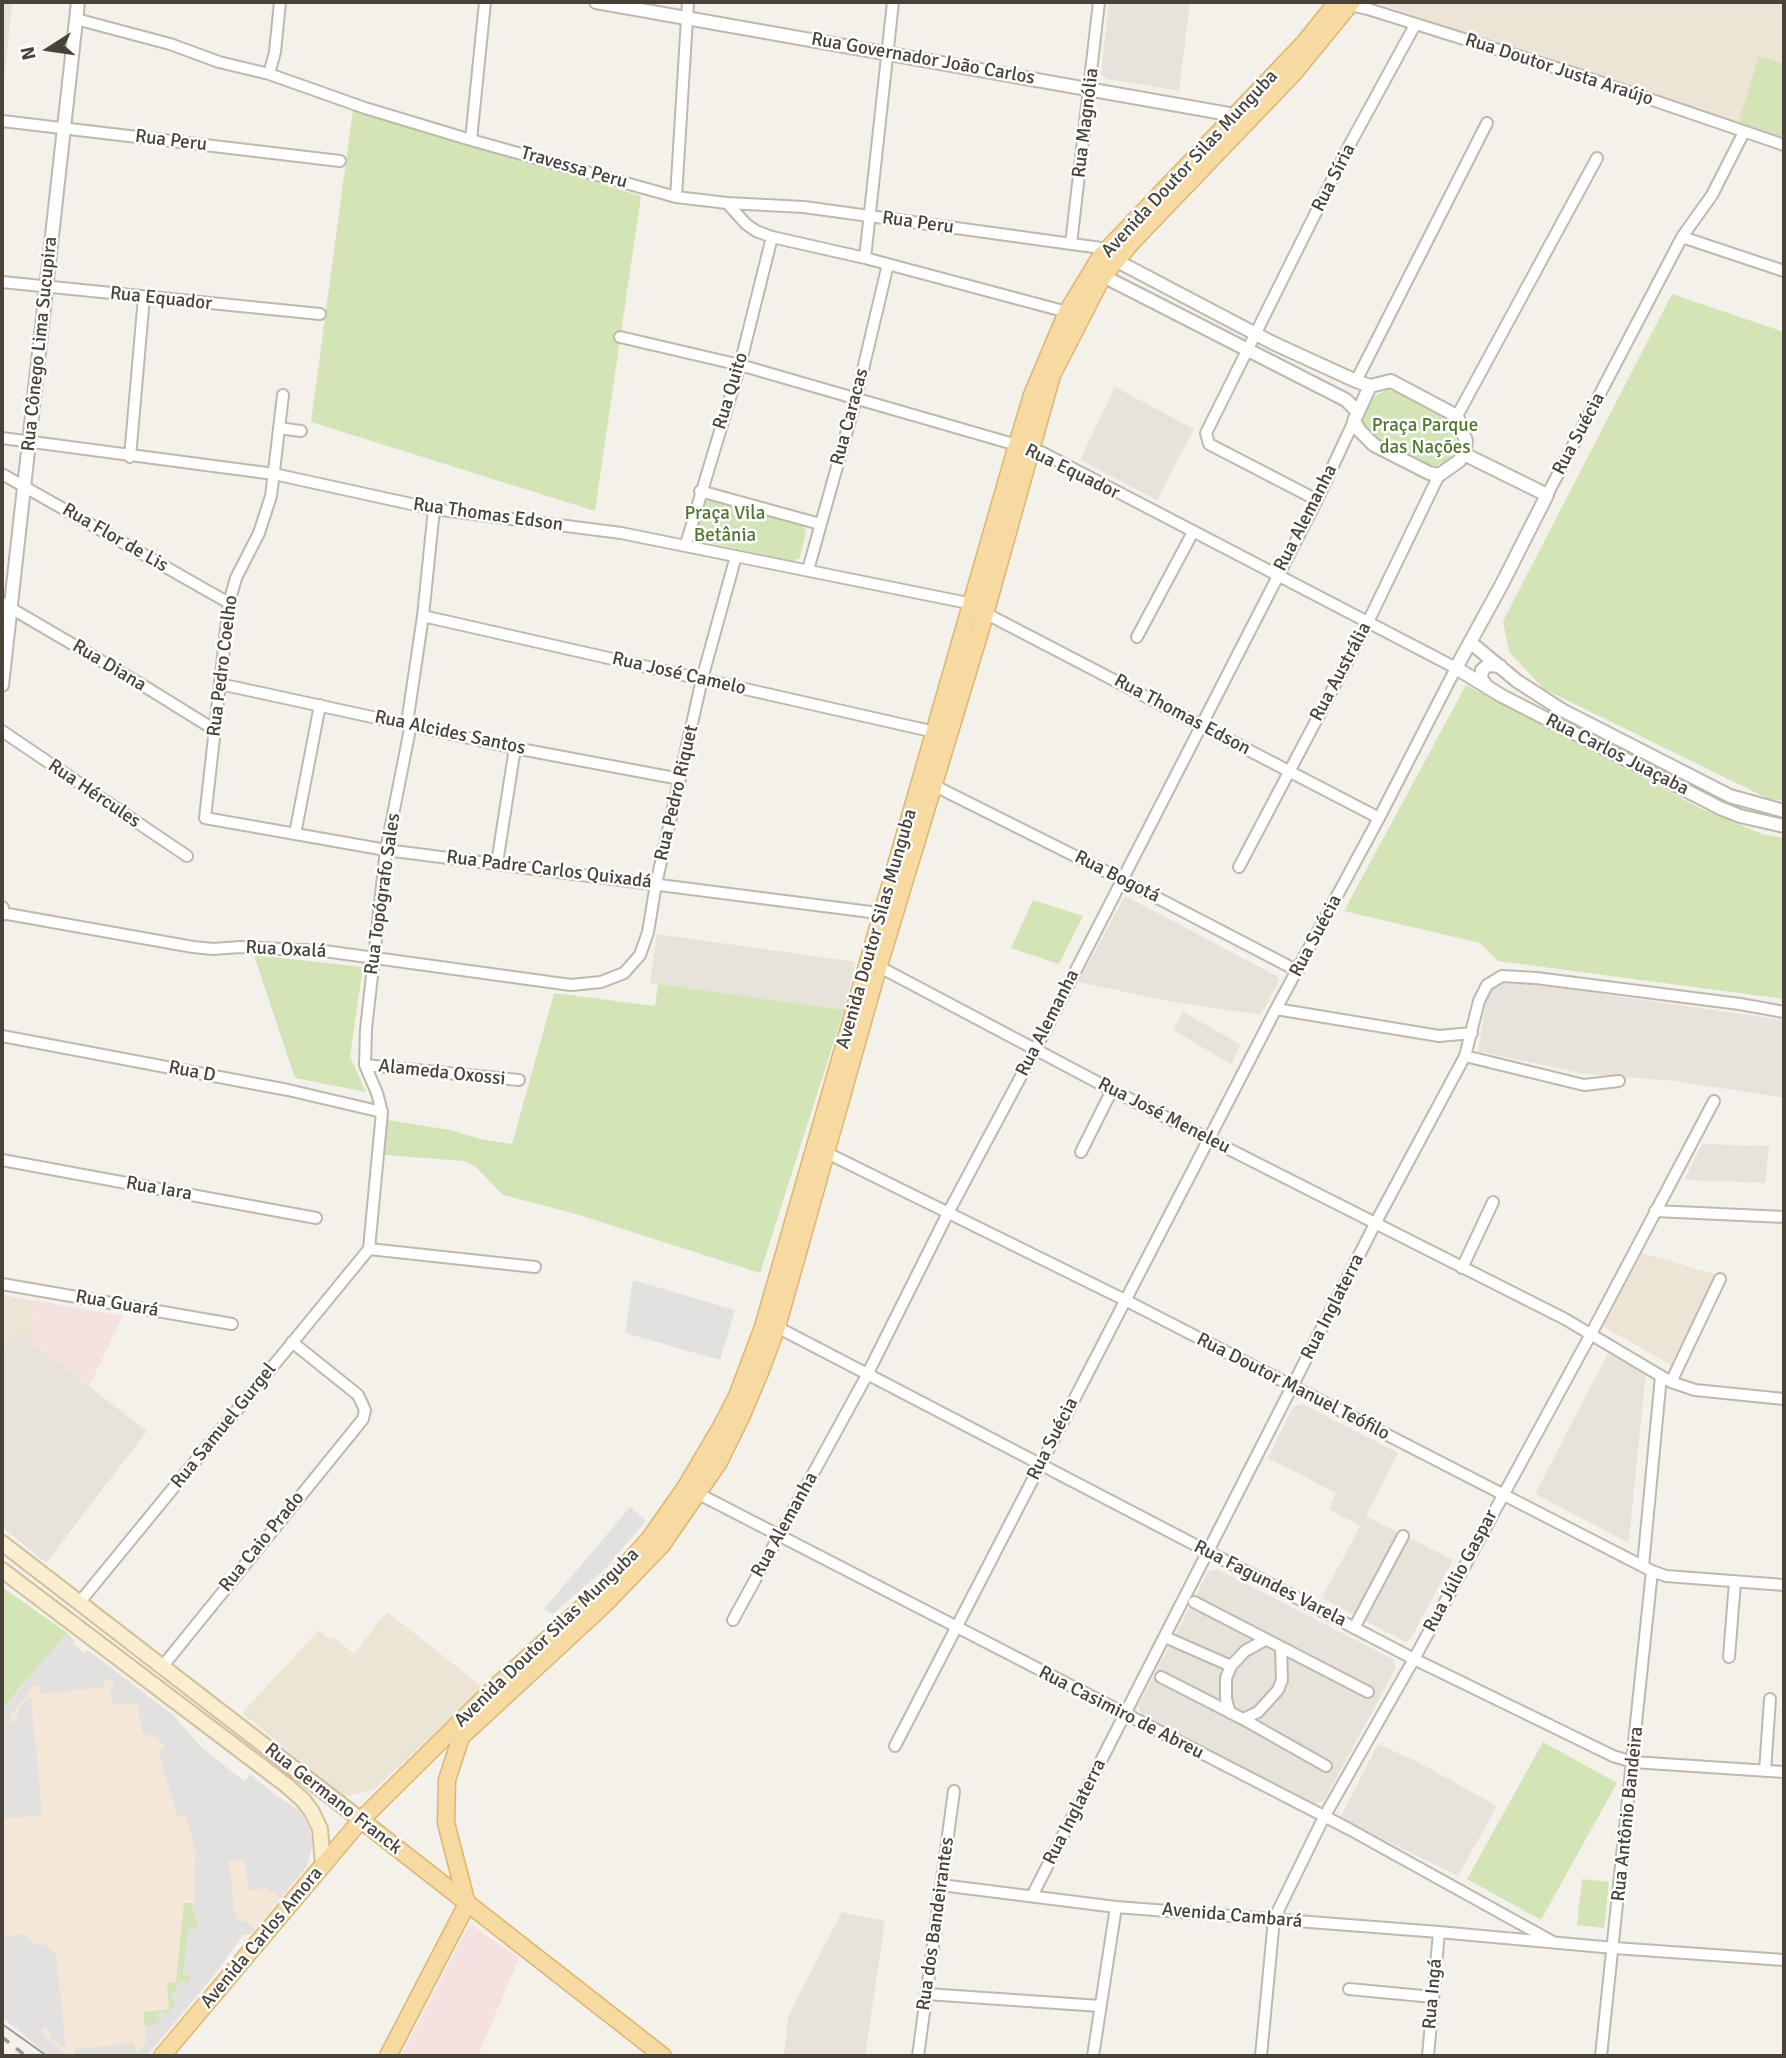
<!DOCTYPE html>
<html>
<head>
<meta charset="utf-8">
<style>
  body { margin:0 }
  #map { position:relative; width:1786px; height:2058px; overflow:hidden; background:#f4f1eb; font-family:Signika,sans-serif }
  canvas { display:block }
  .frame { position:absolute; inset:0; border:4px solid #484239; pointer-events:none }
  .north { position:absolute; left:14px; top:14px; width:70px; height:70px; -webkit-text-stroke:5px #fff; paint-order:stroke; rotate:258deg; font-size:19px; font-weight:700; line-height:28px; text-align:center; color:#484239 }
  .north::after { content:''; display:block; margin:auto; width:24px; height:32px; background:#484239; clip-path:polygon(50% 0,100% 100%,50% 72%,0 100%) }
</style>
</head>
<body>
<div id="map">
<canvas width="1786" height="2058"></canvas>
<div class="frame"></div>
<div class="north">N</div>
</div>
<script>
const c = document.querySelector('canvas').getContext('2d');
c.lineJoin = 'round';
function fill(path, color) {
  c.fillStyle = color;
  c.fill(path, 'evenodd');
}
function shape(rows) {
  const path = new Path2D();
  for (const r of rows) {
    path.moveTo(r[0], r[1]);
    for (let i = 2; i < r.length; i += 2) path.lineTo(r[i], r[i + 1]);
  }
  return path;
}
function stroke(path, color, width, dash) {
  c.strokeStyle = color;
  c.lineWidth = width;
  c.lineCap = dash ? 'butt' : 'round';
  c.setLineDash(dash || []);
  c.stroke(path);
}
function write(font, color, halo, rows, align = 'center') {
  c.font = font + ' Signika,sans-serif';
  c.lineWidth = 5;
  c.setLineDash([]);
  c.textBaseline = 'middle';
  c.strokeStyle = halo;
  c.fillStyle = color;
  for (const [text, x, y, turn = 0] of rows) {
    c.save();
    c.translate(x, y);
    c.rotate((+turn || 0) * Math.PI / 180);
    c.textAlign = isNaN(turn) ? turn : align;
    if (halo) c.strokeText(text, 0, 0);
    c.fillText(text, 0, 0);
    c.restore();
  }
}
const residential = shape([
  [2,2,12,2,2,104],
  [1109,2,1190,2,1179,91,1106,79,1101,73],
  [1115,387,1194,429,1157,500,1080,460],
  [1125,896,1277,976,1279,981,1261,1015,1168,1001,1078,982],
  [657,934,856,962,844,1010,650,983],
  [1504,980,1784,1020,1784,1098,1676,1081,1584,1074,1478,1051,1489,986],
  [1183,1012,1240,1044,1232,1065,1173,1030],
  [1702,1144,1769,1146,1765,1183,1684,1180],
  [17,1331,147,1431,46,1563,2,1527,2,1351],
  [1608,1353,1646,1372,1629,1540,1625,1541,1535,1494],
  [1303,1404,1398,1453,1366,1516,1453,1560,1410,1640,1406,1642,1322,1598,1360,1526,1329,1509,1336,1493,1268,1458,1293,1407],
  [1217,1569,1393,1659,1396,1668,1324,1801,1313,1804,1142,1715,1138,1706,1208,1572],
  [1378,1744,1418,1762,1497,1806,1458,1876,1340,1818],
  [842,1912,885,1921,865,2056,784,2056,788,2016]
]);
const commercial = shape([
  [74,1641,72,1644,84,1653,87,1650,173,1715,201,1747,239,1777,245,1781,250,1774,273,1793,298,1810,305,1819,311,1834,312,1847,307,1866,251,1934,243,1935,214,1975,147,2056,49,2056,2,2017,2,1711]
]);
const education = shape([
  [1376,2,1784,2,1784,139,1463,34],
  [1642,1253,1717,1275,1671,1365,1602,1326],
  [2,1295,37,1301,30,1342,17,1332,2,1351],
  [387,1612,483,1687,374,1790,344,1797,242,1713,319,1630,331,1640,334,1637,354,1654]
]);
const medical = shape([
  [37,1301,123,1316,89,1386,30,1342],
  [473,1926,519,1958,478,2056,401,2056,468,1927]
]);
const green = shape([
  [1759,56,1782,63,1784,56,1784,138,1738,123],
  [353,109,641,196,595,511,311,422],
  [1672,294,1784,332,1784,801,1769,799,1544,689,1509,652,1503,621],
  [1387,390,1398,392,1444,415,1449,421,1456,440,1450,459,1436,466,1429,466,1372,439,1362,426,1361,415,1369,399],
  [711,499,802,524,806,532,800,558,793,561,701,541,696,535,704,502],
  [1466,685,1700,808,1762,834,1784,838,1784,999,1498,961,1480,943,1344,911],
  [1033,900,1083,916,1059,964,1011,948],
  [254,955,363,967,350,1056,366,1092,295,1078],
  [658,984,844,1010,760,1273,576,1214,503,1195,476,1167,463,1161,385,1155,387,1120,450,1130,481,1139,512,1144,554,993,655,1006],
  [2,1587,66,1632,74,1641,72,1644,84,1653,87,1650,117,1672,27,1679,2,1711],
  [1543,1742,1617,1783,1541,1920,1467,1879],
  [1582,1879,1609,1882,1604,1928,1577,1925],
  [184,1903,192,1903,194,1915,199,1925,198,1928,189,1927,183,1975,191,1976,190,1981,188,1984,182,1980,170,1996,175,2001,169,2014,168,2016,161,2011,157,2016,163,2022,157,2025,145,2027,143,2012,169,2009,167,1983,176,1982]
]);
const parking = shape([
  [633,1280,735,1310,720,1360,625,1333],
  [630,1507,646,1521,606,1568,553,1614,544,1609],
  [65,1634,74,1641,72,1644,84,1653,87,1650,173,1715,201,1747,239,1777,245,1781,250,1774,273,1793,298,1810,307,1823,311,1834,312,1847,307,1866,281,1898,273,1892,267,1892,266,1888,248,1891,245,1860,229,1861,235,1917,240,1921,246,1921,255,1929,251,1934,243,1935,214,1975,147,2056,75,2056,74,2049,134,2043,135,2051,138,2051,148,2042,146,2041,145,2027,162,2022,156,2016,161,2010,168,2015,175,2001,170,1996,182,1979,188,1984,190,1981,191,1976,183,1975,189,1927,198,1928,199,1925,194,1915,192,1903,194,1902,196,1854,186,1816,177,1816,158,1750,165,1747,158,1739,142,1733,138,1703,112,1705,110,1689,114,1688,112,1681,108,1679,104,1679,104,1687,40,1694,40,1685,34,1686,9,1717,11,1722,16,1721,20,1706,31,1697,42,1815,2,1819,2,1711],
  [26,1934,33,1943,45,1945,56,1953,66,2049,53,2040,47,2028,43,2028,41,2033,68,2056,49,2056,2,2017,2,1937]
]);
const minor = shape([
  [1350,5,1368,9,1585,77,1784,145],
  [76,19,170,44,219,62,269,74,365,108,471,140,676,197,727,203,746,224,756,231,772,237,865,258,1067,312],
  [269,74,275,52,280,2],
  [2,121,340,161],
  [471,140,485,2],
  [676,197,688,2],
  [727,203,804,207,1108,249],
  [1682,237,1784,271],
  [1071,244,1099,2],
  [865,258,893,2],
  [2,282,320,314],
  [620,337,740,365,1041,452,1456,668,1379,818,1276,1009,895,1746],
  [1356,381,1487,123],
  [283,395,271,496,259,533,236,578,229,603,205,818,386,850,886,914],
  [1457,416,1597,158],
  [279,428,301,431],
  [2,438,274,474,434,509,621,533,973,604],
  [130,457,144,297],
  [2,474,229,603],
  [700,491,820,524],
  [1547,495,1682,237,1712,195,1744,132],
  [1317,500,1209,444,1206,433,1350,144,1415,25],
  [686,544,740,365,772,237],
  [808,570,856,399,888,264],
  [2,603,144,686,215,730],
  [985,613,1379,818],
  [423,616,935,732],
  [1137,637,1193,532],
  [220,684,515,748,680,779],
  [407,723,423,616,434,509],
  [2,731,187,856],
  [935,786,1121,879,1298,971],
  [295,834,320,705],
  [497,863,515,748],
  [1239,867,1368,622,1439,475],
  [2,913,193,947,213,949,240,947,324,951,571,985,601,982,624,973,640,955,648,932,656,884,702,679,736,556],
  [874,964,1112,1090,1565,1319,1671,1382,1695,1390,1784,1399],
  [1276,1009,1439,1036,1472,1033],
  [2,1036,288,1090,382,1112],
  [1465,1056,1584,1085,1619,1081],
  [365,1065,519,1080],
  [823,1151,1125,1300,1652,1571,1666,1576,1784,1585],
  [1081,1152,1112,1090],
  [2,1160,316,1218],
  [1655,1211,1784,1217],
  [369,1249,382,1112,377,1093,365,1065,366,1029,386,850,411,724],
  [369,1249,535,1267],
  [1462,1268,1493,1202],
  [2,1284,232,1324],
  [777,1327,1414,1659,1613,1756,1633,1762,1784,1772],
  [1671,1382,1720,1279],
  [693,1491,1349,1829,1555,1943],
  [1643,1566,1661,1376],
  [1194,1602,1368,1692],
  [79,1603,369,1249],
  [733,1620,867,1375,948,1213,1035,1050,1317,500,1354,421],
  [1354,1628,1403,1536],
  [1165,1637,1231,1666],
  [1729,1657,1735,1582],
  [162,1667,363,1419,365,1410,358,1395,292,1342],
  [1161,1677,1243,1719,1326,1766],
  [1230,1713,1226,1699,1226,1678,1231,1666,1245,1651,1265,1640],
  [1243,1719,1258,1712,1278,1690,1282,1680,1281,1648],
  [1765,1771,1770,1699],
  [941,1885,1116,1907,1439,1932,1614,1948,1784,1960],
  [1032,1896,1376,1222,1465,1056,1479,1001,1487,985,1502,976,1536,978,1740,1004,1784,1012],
  [1349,1989,1433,1997],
  [927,1994,1100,2006],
  [918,2056,954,1791],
  [1093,2056,1116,1907],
  [1261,2056,1274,1919,1324,1817,1414,1659,1591,1334,1714,1101],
  [1428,2056,1439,1932],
  [1601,2056,1652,1571]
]);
const tertiary = shape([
  [596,2,1240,116],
  [1117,261,1273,343,1356,381,1370,386,1391,381,1457,416,1466,441,1464,454,1459,461,1439,475,1429,473,1374,445,1359,430,1354,421,1370,386],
  [1103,276,1346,400,1357,411],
  [1464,454,1547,495,1503,582,1456,668,1502,696,1720,808,1740,816,1784,826],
  [1470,642,1517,681,1562,710,1730,796,1784,811],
  [2,685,78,2],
  [1488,688,1481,679,1482,670,1488,665,1500,666],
  [2,908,2,914]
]);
const secondary = shape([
  [2,1543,361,1820],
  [2,1570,286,1785,303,1800,312,1812,320,1829,323,1864]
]);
const primary = shape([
  [361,1820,663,2056],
  [162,2056,361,1820,489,1693,615,1577,650,1538,685,1488,721,1427,737,1396,763,1327,1017,445,1032,395,1067,312,1101,256,1305,42,1337,2],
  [388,2056,467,1904,446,1823,447,1780,461,1737,606,1603,661,1546,719,1462,742,1415,761,1370,777,1327,874,982,980,632,1052,375,1103,276,1133,241,1293,74,1352,2]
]);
const tram = shape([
  [2,2024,47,2056]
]);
const rail = shape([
  [2,2037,26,2056]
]);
const streetNames = [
  ["Rua Governador João Carlos",923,59,10],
  ["Rua Doutor Justa Araújo",1559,70,18],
  ["Rua Magnólia",1086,123,-83],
  ["Rua Peru",171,141,7],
  ["Avenida Doutor Silas Munguba",1190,164,-47],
  ["Travessa Peru",574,168,16],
  ["Rua Síria",1334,178,-63],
  ["Rua Peru",918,223,8],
  ["Rua Equador",161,299,6],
  ["Rua Cônego Lima Sucupira",40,344,-84],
  ["Rua Quito",731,391,-73],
  ["Rua Caracas",850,417,-75],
  ["Rua Suécia",1579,434,-62],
  ["Rua Equador",1072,472,26],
  ["Rua Thomas Edson",488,515,8],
  ["Rua Alemanha",1306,518,-63],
  ["Rua Flor de Lis",115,538,30],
  ["Rua Diana",109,666,31],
  ["Rua Pedro Coelho",223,666,-83],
  ["Rua Austrália",1341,672,-62],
  ["Rua José Camelo",679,674,13],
  ["Rua Thomas Edson",1182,715,28],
  ["Rua Alcides Santos",450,733,12],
  ["Rua Carlos Juaçaba",1617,755,27],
  ["Rua Pedro Riquet",677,793,-77],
  ["Rua Hércules",94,794,34],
  ["Rua Padre Carlos Quixadá",549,870,7],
  ["Rua Bogotá",1117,877,27],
  ["Rua Topógrafo Sales",383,894,-82],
  ["Avenida Doutor Silas Munguba",877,929,-74],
  ["Rua Suécia",1316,936,-62],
  ["Rua Oxalá",286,950,3],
  ["Rua Alemanha",1048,1023,-63],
  ["Rua D",192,1072,11],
  ["Alameda Oxossi",442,1073,6],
  ["Rua José Meneleu",1164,1116,27],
  ["Rua Iara",159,1189,10],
  ["Rua Guará",117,1304,10],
  ["Rua Inglaterra",1333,1307,-63],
  ["Rua Doutor Manuel Teófilo",1293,1387,27],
  ["Rua Samuel Gurgel",224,1426,-51],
  ["Rua Suécia",1053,1439,-63],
  ["Rua Alemanha",785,1525,-61],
  ["Rua Caio Prado",262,1542,-51],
  ["Rua Júlio Gaspar",1461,1571,-62],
  ["Rua Fagundes Varela",1270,1584,27],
  ["Avenida Doutor Silas Munguba",547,1638,-44],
  ["Rua Casimiro de Abreu",1121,1713,27],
  ["Rua Germano Franck",333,1799,38],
  ["Rua Inglaterra",1075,1812,-63],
  ["Rua Antônio Bandeira",1628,1814,-84],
  ["Avenida Cambará",1232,1916,5],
  ["Rua dos Bandeirantes",936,1924,-82],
  ["Avenida Carlos Amora",262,1938,-50],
  ["Rua Ingá",1433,1994,-85]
];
const parkNames = [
  ["Praça Parque",1425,426],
  ["das Nações",1425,448],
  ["Praça Vila",725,514],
  ["Betânia",725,536]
];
fill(residential, '#e8e3da');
fill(commercial, '#f4e7d8');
fill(education, '#ece5d6');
fill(medical, '#f4e1e0');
fill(green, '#d3e5b7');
fill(parking, '#e3e1df');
stroke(minor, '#bfb8ae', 14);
stroke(tertiary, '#bfb8ae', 16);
stroke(secondary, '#d1c09e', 18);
stroke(primary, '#dcb671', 19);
stroke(minor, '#fff', 10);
stroke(tertiary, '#fff', 12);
stroke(secondary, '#fbeece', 14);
stroke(primary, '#f7daa1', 16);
stroke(tram, '#999', 2);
stroke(rail, '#999', 3.5, [9, 9]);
write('19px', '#484239', '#fff', streetNames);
write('19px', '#4f7730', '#fff', parkNames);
</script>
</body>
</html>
